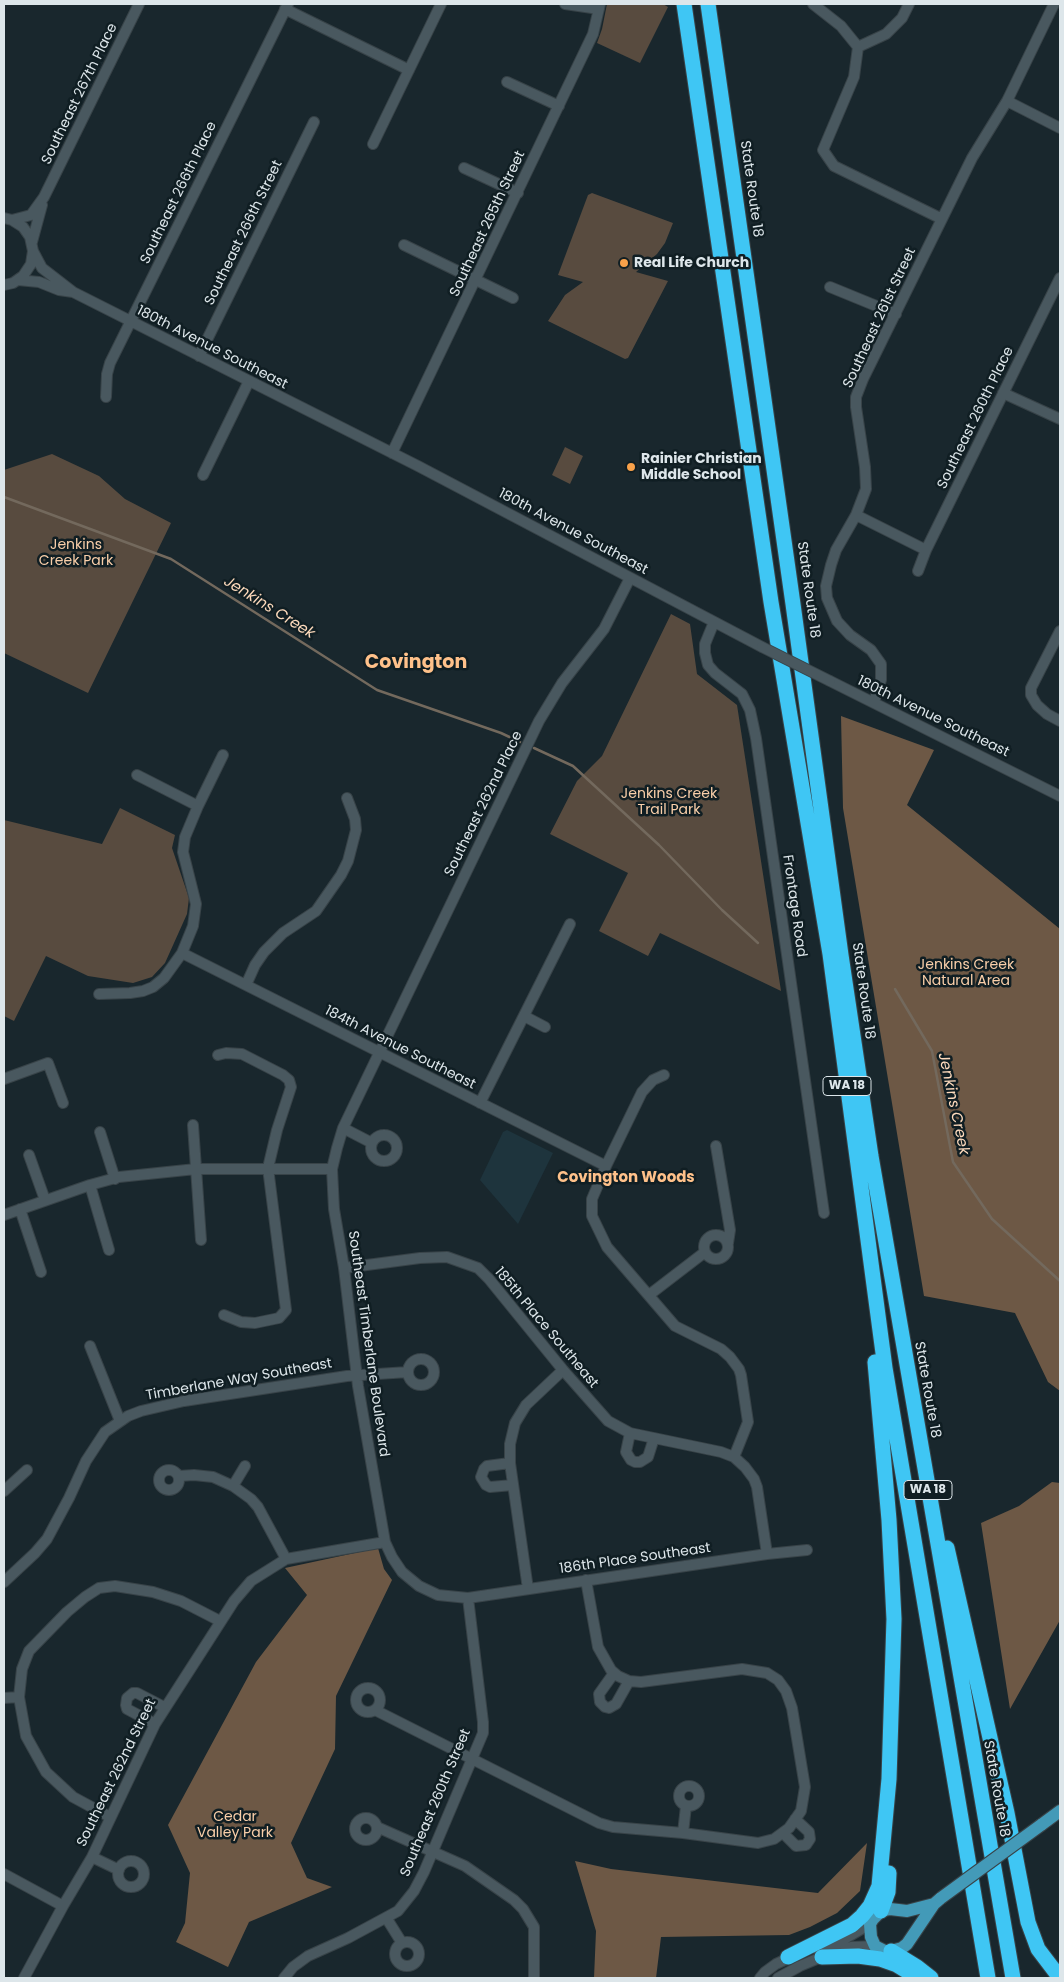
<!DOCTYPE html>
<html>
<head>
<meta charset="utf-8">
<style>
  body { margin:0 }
  #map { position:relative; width:1064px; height:1982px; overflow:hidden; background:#19272d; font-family:Poppins,sans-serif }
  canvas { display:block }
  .frame { position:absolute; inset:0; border:5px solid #dde6ea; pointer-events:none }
</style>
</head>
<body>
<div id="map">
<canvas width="1064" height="1982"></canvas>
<div class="frame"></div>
</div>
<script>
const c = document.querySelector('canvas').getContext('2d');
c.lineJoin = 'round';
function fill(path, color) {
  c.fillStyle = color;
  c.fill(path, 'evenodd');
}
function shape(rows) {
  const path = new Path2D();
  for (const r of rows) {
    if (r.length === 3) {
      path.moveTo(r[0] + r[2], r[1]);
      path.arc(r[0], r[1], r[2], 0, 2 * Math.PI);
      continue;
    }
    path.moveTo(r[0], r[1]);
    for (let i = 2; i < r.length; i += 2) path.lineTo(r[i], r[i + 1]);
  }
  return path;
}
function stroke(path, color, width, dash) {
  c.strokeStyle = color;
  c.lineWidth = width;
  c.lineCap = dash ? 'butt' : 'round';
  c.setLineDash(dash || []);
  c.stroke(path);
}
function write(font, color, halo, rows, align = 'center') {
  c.font = font + ' Poppins,sans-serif';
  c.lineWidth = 5;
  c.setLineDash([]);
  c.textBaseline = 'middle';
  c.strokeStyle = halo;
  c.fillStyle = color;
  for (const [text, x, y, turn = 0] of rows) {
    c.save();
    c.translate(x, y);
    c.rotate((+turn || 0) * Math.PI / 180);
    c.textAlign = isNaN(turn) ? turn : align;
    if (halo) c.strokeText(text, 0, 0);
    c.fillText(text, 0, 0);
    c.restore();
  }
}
const built = shape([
  [507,1130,553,1153,518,1224,480,1180,503,1132]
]);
const green = shape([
  [607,4,663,4,668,7,640,63,597,43,602,29],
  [592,193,673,223,665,243,657,254,636,272,668,281,628,358,625,359,548,321,565,295,583,282,558,275,588,195],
  [565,447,583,456,570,484,552,475],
  [52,454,99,476,125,499,171,523,88,693,4,653,4,470],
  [671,614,690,624,697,674,737,705,781,991,660,933,648,956,599,931,628,873,550,834,577,781,602,756],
  [120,808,175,835,172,848,189,898,187,914,165,963,152,977,133,983,88,976,46,956,14,1021,4,1016,4,820,102,844]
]);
const forest = shape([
  [841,716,934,750,907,805,1060,929,1060,1391,1048,1382,1015,1313,924,1296,843,808],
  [1052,1482,1060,1483,1060,1620,1010,1709,981,1523,1019,1506],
  [378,1548,384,1569,392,1580,336,1696,335,1749,291,1843,307,1878,332,1887,249,1922,228,1967,176,1942,185,1923,190,1873,168,1825,256,1662,307,1595,285,1568],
  [867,1843,860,1891,837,1913,810,1927,789,1935,661,1937,656,1978,594,1978,596,1931,575,1861,611,1869,818,1893]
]);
const stream = shape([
  [4,497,171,559,377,690,501,733,520,742],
  [534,748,573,766,659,845,722,910,758,943],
  [895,989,932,1051,953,1162,992,1219,1060,1281]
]);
const minor = shape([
  [565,4,599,9],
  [813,4,841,26,858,47],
  [285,9,409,70],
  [858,47,854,77,823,150,834,166,942,219],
  [858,47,886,34,902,18,909,4],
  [507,82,559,106],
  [1007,101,1060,128],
  [373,144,441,4],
  [464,168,518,193],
  [4,218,12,220,23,227,30,237,33,251,31,264,23,276,13,283,4,285],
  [12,220,31,215,44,197,139,4],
  [32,242,42,205],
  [404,245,513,298],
  [33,251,42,268,73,292,418,466,762,647],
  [18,280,39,282,59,290,73,292],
  [830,287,896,314],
  [199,356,314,122],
  [1003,393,1060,419],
  [106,397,107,374,110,363,288,4],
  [392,453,593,34,600,4],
  [203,475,249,381],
  [856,515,926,550],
  [918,571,926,550,1060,278],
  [630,578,604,629,562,683,539,721,343,1128,337,1148,332,1169,334,1209,344,1268,358,1386,385,1542,392,1557,402,1572,419,1586,438,1595,468,1598,767,1554,807,1550],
  [714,622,705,644,705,653,708,665,715,673,742,694,750,710,756,738,824,1213],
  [1060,631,1031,688,1031,695,1037,705,1047,714,1060,721],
  [830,681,1060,796],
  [874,702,881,680,881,664,871,650,850,635,837,621,827,598,826,586,831,565,836,550,856,515,866,489,865,467,856,407,856,397,863,379,972,158,1007,101,1054,4],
  [137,775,198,806],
  [182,953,606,1166],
  [246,985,255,965,264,952,283,933,316,911,341,875,348,861,356,830,355,819,347,798],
  [99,994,130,993,143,991,153,987,164,978,182,953,193,926,196,904,183,852,185,837,198,806,223,755],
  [524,1016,545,1027],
  [218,1055,226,1053,242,1054,283,1075,289,1080,291,1087,277,1130,268,1168,286,1310,279,1318,255,1323,241,1322,224,1315],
  [664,1075,653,1080,642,1092,606,1166,592,1199,592,1216,607,1247,675,1326,721,1349,730,1357,739,1369,741,1375,748,1422,734,1457,745,1467,754,1479,757,1487,767,1554],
  [4,1079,48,1063,63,1103],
  [480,1103,570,924],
  [193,1125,201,1240],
  [343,1128,372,1143],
  [100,1132,115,1179],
  [384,1148,13],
  [716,1146,730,1230,728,1243],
  [29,1155,45,1200],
  [90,1185,109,1250],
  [20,1209,41,1272],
  [4,1215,90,1185,119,1177,196,1169,332,1169],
  [716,1247,12],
  [344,1268,420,1258,447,1257,478,1268,489,1279,563,1370,608,1421,630,1433,721,1452,734,1457],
  [649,1295,705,1252],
  [90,1346,120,1421],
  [421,1372,13],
  [630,1433,626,1452,631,1460,635,1462,640,1462,648,1457,654,1438],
  [510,1463,487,1466,484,1469,481,1477,486,1485,490,1487,513,1485],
  [169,1480,10],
  [179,1476,194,1475,213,1477,233,1486,251,1499,258,1507,286,1559],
  [233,1486,245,1466],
  [4,1491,27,1470],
  [4,1582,35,1553,47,1539,69,1498,86,1461,105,1432,128,1416,141,1411,184,1401,347,1376,408,1372],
  [528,1589,510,1463,510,1444,515,1423,526,1405,563,1370],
  [614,1673,599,1694,600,1702,605,1707,609,1708,616,1704,629,1681],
  [368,1700,12],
  [4,1698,19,1697],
  [375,1710,599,1823,613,1827,683,1833,758,1843,774,1839,789,1828,801,1811,805,1787,792,1708,786,1691,778,1680,767,1673,742,1669,641,1682,629,1681,618,1676,611,1670,598,1647,586,1580],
  [155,1724,127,1709,126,1705,127,1698,133,1693,137,1693,164,1707],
  [689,1796,10],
  [110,1817,73,1797,46,1772,26,1736,19,1697,22,1669,29,1651,67,1612,85,1597,99,1588,115,1586,153,1592,181,1601,220,1621],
  [366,1829,11],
  [377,1827,465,1866,514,1900,523,1909,534,1927,534,1978],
  [683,1833,686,1806],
  [783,1833,796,1846,806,1845,810,1839,809,1832,795,1819],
  [92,1857,119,1870],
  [131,1874,13],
  [4,1874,63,1906],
  [387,1919,402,1943],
  [407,1954,12],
  [817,1949,841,1941,870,1924],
  [24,1978,63,1906,92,1857,155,1724,234,1601,251,1581,286,1559,385,1542],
  [284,1978,293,1967,308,1956,348,1938,398,1911,414,1891,424,1872,483,1733,483,1722,468,1598],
  [760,1978,765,1972,776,1964,793,1956],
  [778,1978,800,1966,836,1951,851,1947,875,1946]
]);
const major = shape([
  [1041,1825,1060,1811],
  [934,1904,907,1911,890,1909,881,1911,873,1919,870,1924,871,1937,875,1946,885,1951,891,1951,902,1948,907,1944,934,1904,941,1898]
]);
const highway = shape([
  [684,4,771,602,830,954,885,1368,988,1978],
  [708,4,793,604,841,955,871,1156,1013,1978],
  [947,1548,1007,1813,1028,1922,1038,1949,1060,1978],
  [881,1911,888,1892,889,1873],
  [891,1951,917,1967,931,1978],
  [788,1957,852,1925,862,1916,870,1906,879,1886,889,1779,894,1619,889,1520,875,1362],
  [822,1957,858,1956,880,1959,897,1965,918,1978]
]);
const minorBridge = shape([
  [762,647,830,681]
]);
const majorBridge = shape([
  [941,1898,1041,1825]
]);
const markers = [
  [624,263,5,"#f8a14a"],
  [631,467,5,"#f8a14a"]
];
const shields = [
  [847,1086,48],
  [928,1490,48]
];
const shieldNames = [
  ["WA 18",847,1086],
  ["WA 18",928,1490]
];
const streetNames = [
  ["Southeast 267th Place",80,94,-64],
  ["State Route 18",751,189,82],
  ["Southeast 266th Place",179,193,-64],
  ["Southeast 265th Street",488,224,-65],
  ["Southeast 266th Street",244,233,-64],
  ["Southeast 261st Street",880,318,-65],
  ["180th Avenue Southeast",212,348,27],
  ["Southeast 260th Place",976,418,-64],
  ["180th Avenue Southeast",573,532,28],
  ["State Route 18",808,590,82],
  ["180th Avenue Southeast",933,717,26],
  ["Southeast 262nd Place",484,804,-64],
  ["Frontage Road",794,906,82],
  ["State Route 18",863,991,82],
  ["184th Avenue Southeast",400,1048,27],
  ["185th Place Southeast",546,1328,50],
  ["Southeast Timberlane Boulevard",368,1344,82],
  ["Timberlane Way Southeast",239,1380,-10],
  ["State Route 18",927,1390,80],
  ["186th Place Southeast",635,1559,-8],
  ["Southeast 262nd Street",117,1773,-64],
  ["State Route 18",996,1789,80],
  ["Southeast 260th Street",436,1803,-67]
];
const poiNames = [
  ["Real Life Church",634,263],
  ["Rainier Christian",641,459],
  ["Middle School",641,475]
];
const parkNames = [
  ["Jenkins",76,545],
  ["Creek Park",76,561],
  ["Jenkins Creek",669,794],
  ["Trail Park",669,810],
  ["Jenkins Creek",966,965],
  ["Natural Area",966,981],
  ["Cedar",235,1817],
  ["Valley Park",235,1833]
];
const waterNames = [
  ["Jenkins Creek",269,608,32],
  ["Jenkins Creek",953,1104,78]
];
const neighbourhoodNames = [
  ["Covington Woods",626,1178]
];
const districtNames = [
  ["Covington",416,663]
];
fill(built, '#1e343d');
fill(green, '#584b3f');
fill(forest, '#6d5845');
stroke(stream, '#73695d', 2.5);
stroke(minor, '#384348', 12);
stroke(major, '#384348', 14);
stroke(highway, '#384348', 17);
stroke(minor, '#49585f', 10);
stroke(major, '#439ab8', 12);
stroke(highway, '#3fc6f4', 15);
stroke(minorBridge, '#384348', 12, []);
stroke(majorBridge, '#384348', 14, []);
stroke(minorBridge, '#49585f', 10);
stroke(majorBridge, '#439ab8', 12);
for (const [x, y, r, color] of markers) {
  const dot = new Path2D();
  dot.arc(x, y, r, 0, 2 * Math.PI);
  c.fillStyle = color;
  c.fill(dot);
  stroke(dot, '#101e23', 2);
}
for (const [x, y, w] of shields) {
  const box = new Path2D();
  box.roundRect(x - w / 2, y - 9.5, w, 19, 4);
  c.fillStyle = '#101e23';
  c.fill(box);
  stroke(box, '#dde6ea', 1);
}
write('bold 12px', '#dde6ea', null, shieldNames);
write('14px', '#dde6ea', '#101e23', streetNames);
write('bold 14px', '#dde6ea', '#101e23', poiNames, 'left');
write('14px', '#facfa9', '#101e23', parkNames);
write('italic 15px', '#fddabc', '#101e23', waterNames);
write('bold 15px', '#ffc18a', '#101e23', neighbourhoodNames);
write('bold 19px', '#ffc18a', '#101e23', districtNames);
</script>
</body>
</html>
